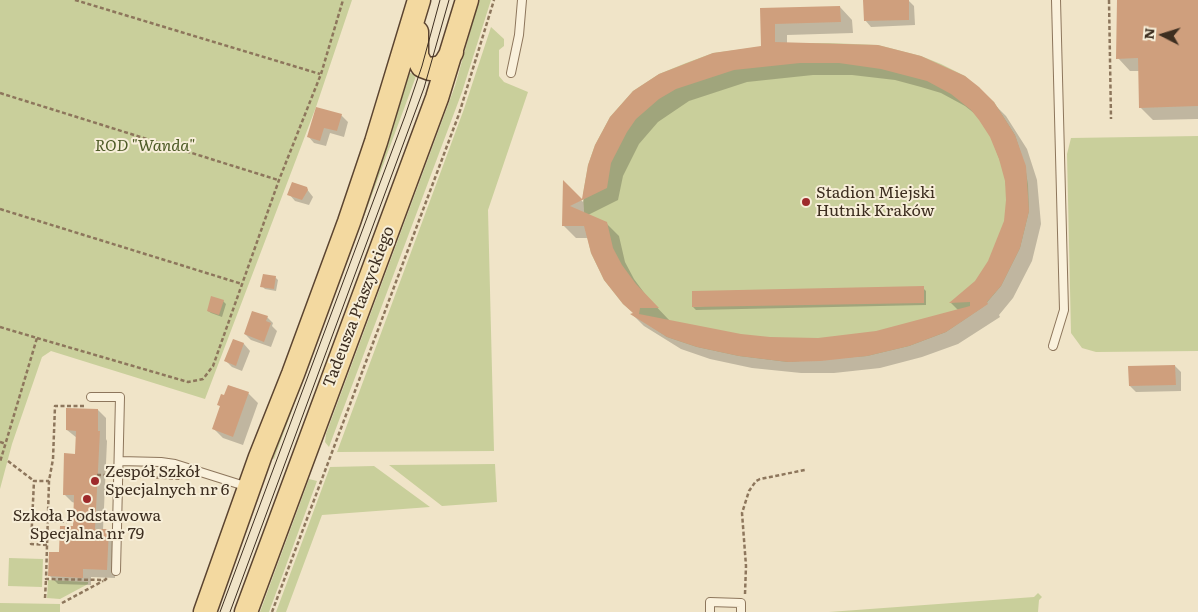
<!DOCTYPE html>
<html>
<head>
<meta charset="utf-8">
<style>
  body { margin:0 }
  #map { position:relative; width:1198px; height:612px; overflow:hidden; background:#f0e4c8; font-family:Literata,serif }
  canvas { display:block }
  .north { position:absolute; left:1138px; top:10px; width:50px; height:50px; -webkit-text-stroke:4px #f7eed8; paint-order:stroke; rotate:275deg; font-size:14px; font-weight:700; line-height:20px; text-align:center; color:#3d2e20 }
  .north::after { content:''; display:block; margin:auto; width:18px; height:22px; background:#3d2e20; clip-path:polygon(50% 0,100% 100%,50% 72%,0 100%) }
</style>
</head>
<body>
<div id="map">
<canvas width="1198" height="612"></canvas>
<div class="north">N</div>
</div>
<script>
const c = document.querySelector('canvas').getContext('2d');
c.lineJoin = 'round';
function fill(path, color) {
  c.fillStyle = color;
  c.fill(path, 'evenodd');
}
function shape(rows) {
  const path = new Path2D();
  for (const r of rows) {
    path.moveTo(r[0], r[1]);
    for (let i = 2; i < r.length; i += 2) path.lineTo(r[i], r[i + 1]);
  }
  return path;
}
function stroke(path, color, width, dash) {
  c.strokeStyle = color;
  c.lineWidth = width;
  c.lineCap = dash ? 'butt' : 'round';
  c.setLineDash(dash || []);
  c.stroke(path);
}
function write(font, color, halo, rows, align = 'center') {
  c.font = font + ' Literata,serif';
  c.lineWidth = 4;
  c.setLineDash([]);
  c.textBaseline = 'middle';
  c.strokeStyle = halo;
  c.fillStyle = color;
  for (const [text, x, y, turn = 0] of rows) {
    c.save();
    c.translate(x, y);
    c.rotate((+turn || 0) * Math.PI / 180);
    c.textAlign = isNaN(turn) ? turn : align;
    if (halo) c.strokeText(text, 0, 0);
    c.fillText(text, 0, 0);
    c.restore();
  }
}
const green = shape([
  [0,0,352,0,316,107,205,399,51,351,42,357,12,444,0,489],
  [479,0,491,0,462,92,329,447,325,442,326,434,455,86],
  [491,27,504,39,504,46,499,50,499,76,504,82,528,92,488,210,494,451,337,452,464,109],
  [790,43,829,43,878,45,921,56,941,64,965,76,994,102,1015,135,1025,166,1028,185,1029,211,1020,248,1001,286,983,307,946,332,909,346,867,356,788,362,739,356,697,347,667,337,643,321,623,304,604,280,591,253,585,227,583,194,588,165,595,145,610,117,633,91,659,74,686,63,713,53],
  [408,72,416,75,415,79,274,459,269,457],
  [1198,136,1198,351,1096,352,1082,348,1071,333,1067,154,1071,138],
  [495,464,497,502,442,506,389,465],
  [374,466,430,507,322,515,286,612,276,612,330,467],
  [309,479,317,481,269,612,260,612],
  [9,558,43,559,42,587,8,586],
  [48,580,88,582,88,584,60,599,47,598],
  [1038,593,1042,597,1039,600,1038,612,829,612,1034,597],
  [0,603,60,604,60,612,0,612]
]);
const shadow = shape([
  [908,0,914,6,915,25,871,27,865,20],
  [1117,0,1198,0,1198,119,1153,120,1140,107,1140,71,1130,71,1118,58],
  [840,7,852,20,853,33,787,35,787,44,878,47,993,103,1006,116,1027,149,1037,180,1041,224,1032,261,1013,298,999,315,1000,317,958,344,922,357,880,368,834,373,801,373,752,368,710,359,681,349,644,326,632,314,634,314,588,238,576,238,563,225,564,183,583,202,590,165,611,117,763,47,761,9],
  [813,75,852,75,895,80,921,87,941,93,965,106,979,117,991,137,1005,174,1007,200,1005,221,989,261,976,282,951,303,959,311,876,332,818,339,770,338,741,335,671,322,648,298,634,279,625,262,619,236,606,223,588,215,618,200,623,176,639,144,658,122,689,101,747,82],
  [341,115,348,122,344,137,330,133,326,146,314,143,308,136],
  [306,188,313,197,309,205,295,201,289,194],
  [275,277,278,280,276,291,265,289,262,286],
  [923,288,926,291,926,305,696,310,693,307],
  [223,301,226,304,222,317,211,313,208,311],
  [267,317,273,323,272,326,277,331,271,347,251,340,245,334],
  [234,340,244,344,250,351,242,371,232,367,226,361],
  [1175,366,1181,372,1181,391,1136,392,1130,386],
  [248,393,258,403,243,445,223,438,214,429,221,407,219,405],
  [98,410,106,418,106,439,107,441,103,530,108,531,116,539,115,578,91,577,91,585,58,584,50,576,74,527,75,503,72,502,64,494,76,455,77,438,67,430]
]);
const building = shape([
  [863,0,909,0,909,20,864,21],
  [1117,0,1198,0,1198,106,1139,108,1138,58,1116,59],
  [840,6,841,22,775,24,775,42,878,45,921,56,965,76,979,87,994,102,1015,135,1026,166,1029,211,1020,248,1001,286,987,302,988,304,946,332,909,346,867,356,821,361,788,362,739,356,697,347,667,337,630,314,633,313,623,304,604,280,591,253,584,226,562,226,563,180,582,199,588,165,595,145,610,117,633,91,659,74,713,53,761,46,760,8],
  [800,63,839,63,881,69,927,81,951,94,971,110,979,120,990,137,999,159,1005,181,1006,200,1004,221,988,261,975,281,949,303,970,302,970,306,876,331,818,338,770,337,741,334,639,314,640,308,659,308,636,284,622,265,613,248,607,222,570,206,607,188,611,163,627,132,636,119,659,99,676,89,734,70],
  [316,107,342,114,337,131,324,128,320,141,307,137],
  [292,182,307,187,308,190,302,200,287,195],
  [263,274,276,276,274,289,260,287],
  [924,286,924,303,692,307,692,291],
  [211,296,224,300,219,315,207,311],
  [252,311,268,316,266,321,271,323,264,342,244,334],
  [233,339,244,343,236,366,224,361],
  [1175,365,1176,385,1129,386,1128,366],
  [228,385,249,392,233,437,212,429,220,406,217,405,221,394,224,395],
  [66,408,98,409,98,431,100,431,95,529,109,529,107,570,83,569,83,578,48,576,49,552,59,552,60,526,73,526,74,495,63,495,64,453,75,454,76,431,66,430]
]);
const path = shape([
  [75,0,320,74],
  [1109,0,1111,119],
  [0,93,278,180],
  [0,209,242,284],
  [0,327,37,338,0,462],
  [37,338,188,382,203,379,213,366,279,180,321,74,343,0],
  [84,406,55,406,53,459,49,481,46,579,105,580,107,578],
  [0,442,6,444],
  [8,461,34,481],
  [97,475,107,475],
  [130,476,182,479],
  [47,521,67,522],
  [47,545,31,544,34,481,49,481],
  [745,594,746,566,742,513,749,491,756,481,760,479,805,470],
  [45,598,46,579],
  [62,603,103,581],
  [272,612,459,114,494,0]
]);
const lane = shape([
  [511,73,519,35,522,0],
  [1053,346,1064,310,1056,0],
  [91,397,120,397,116,571],
  [119,461,161,462,175,464,248,487],
  [710,612,710,602,741,603,741,612]
]);
const primary = shape([
  [417,32,417,56,422,66,430,69,441,67,446,62,452,52],
  [205,612,260,457,293,374,349,222,376,142,419,0],
  [246,612,437,98,467,0]
]);
const tram = shape([
  [220,612,405,116,422,66,440,0],
  [230,612,424,88,449,0]
]);
const markers = [
  [806,202,5,"#9e2a2b"],
  [95,481,5,"#9e2a2b"],
  [87,499,5,"#9e2a2b"]
];
const parkNames = [
  ["ROD \"Wanda\"",145,146]
];
const poiNames = [
  ["Stadion Miejski",816,193],
  ["Hutnik Kraków",816,211],
  ["Zespół Szkół",105,472],
  ["Specjalnych nr 6",105,490],
  ["Szkoła Podstawowa",87,516,"center"],
  ["Specjalna nr 79",87,534,"center"]
];
const streetNames = [
  ["Tadeusza Ptaszyckiego",359,307,-69]
];
fill(green, '#c9cf9b');
fill(shadow, '#0003');
fill(building, '#cf9f7d');
stroke(lane, '#8d765c', 10);
stroke(primary, '#5b4430', 25);
stroke(path, '#8d765c', 2.5, [4, 2.5]);
stroke(lane, '#faf1dc', 8);
stroke(primary, '#f3d9a0', 22);
stroke(tram, '#3d2e20', 1);
for (const [x, y, r, color] of markers) {
  const dot = new Path2D();
  dot.arc(x, y, r, 0, 2 * Math.PI);
  c.fillStyle = color;
  c.fill(dot);
  stroke(dot, '#f7eed8', 2);
}
write('italic 16px', '#4d5a26', '#f7eed8', parkNames);
write('16px', '#3d2e20', '#f7eed8', poiNames, 'left');
write('16px', '#3d2e20', '#f7eed8', streetNames);
</script>
</body>
</html>
